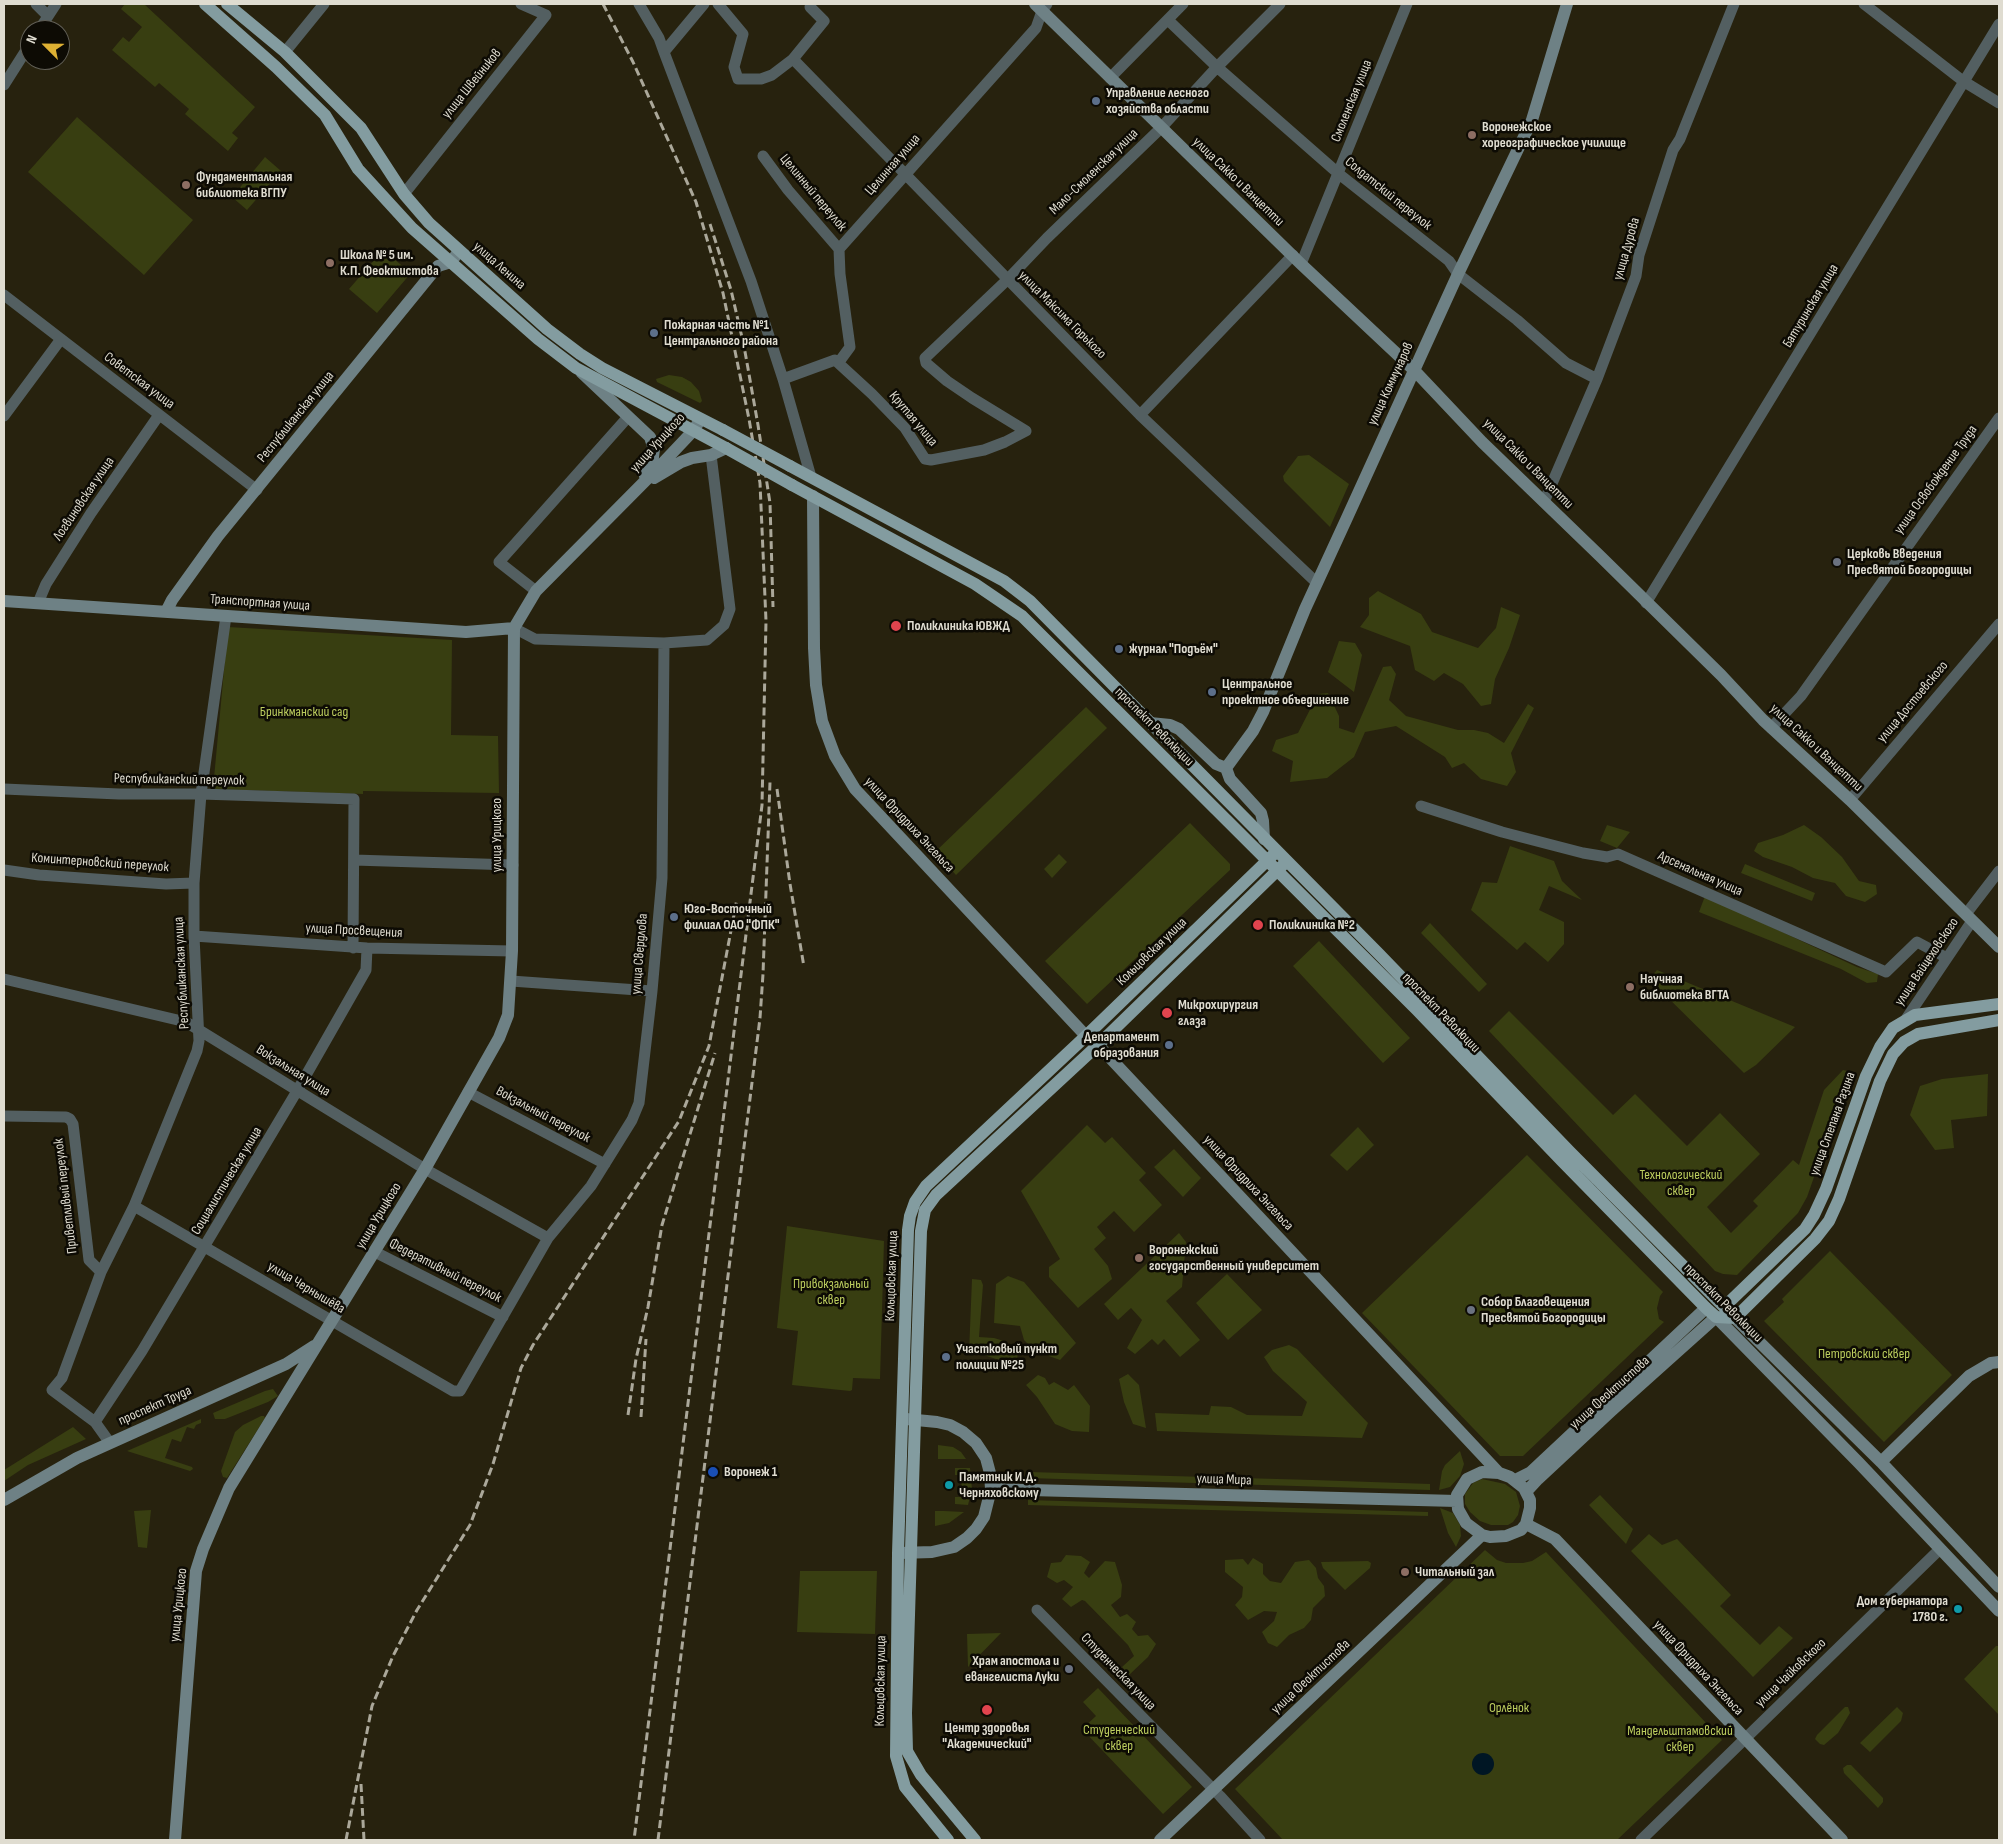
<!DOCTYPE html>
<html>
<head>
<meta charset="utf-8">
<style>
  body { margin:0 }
  #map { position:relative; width:2003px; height:1844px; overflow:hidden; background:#27220e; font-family:"Sofia Sans Condensed",sans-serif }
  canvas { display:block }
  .frame { position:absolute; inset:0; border:5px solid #dfdcd0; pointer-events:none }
  .north { position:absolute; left:20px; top:20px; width:50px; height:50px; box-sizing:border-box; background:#0d0b04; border:1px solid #615f56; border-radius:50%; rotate:293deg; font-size:14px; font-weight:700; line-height:20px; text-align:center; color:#dfdcd0 }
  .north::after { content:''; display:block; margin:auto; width:18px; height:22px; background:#deb133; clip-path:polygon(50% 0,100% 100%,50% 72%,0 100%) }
</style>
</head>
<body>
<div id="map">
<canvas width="2003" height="1844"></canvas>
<div class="frame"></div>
<div class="north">N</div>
</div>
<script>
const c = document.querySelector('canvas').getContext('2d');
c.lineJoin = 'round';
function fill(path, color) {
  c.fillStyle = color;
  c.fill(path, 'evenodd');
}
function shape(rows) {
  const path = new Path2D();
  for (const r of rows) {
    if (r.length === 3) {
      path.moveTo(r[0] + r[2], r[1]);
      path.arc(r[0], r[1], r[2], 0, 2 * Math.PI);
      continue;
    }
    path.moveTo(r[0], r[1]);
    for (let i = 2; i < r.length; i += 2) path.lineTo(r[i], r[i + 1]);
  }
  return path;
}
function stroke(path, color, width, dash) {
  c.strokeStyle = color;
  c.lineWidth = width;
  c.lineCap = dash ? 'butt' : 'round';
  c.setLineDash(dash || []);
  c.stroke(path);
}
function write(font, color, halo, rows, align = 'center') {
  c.font = font + ' "Sofia Sans Condensed",sans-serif';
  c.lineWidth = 5;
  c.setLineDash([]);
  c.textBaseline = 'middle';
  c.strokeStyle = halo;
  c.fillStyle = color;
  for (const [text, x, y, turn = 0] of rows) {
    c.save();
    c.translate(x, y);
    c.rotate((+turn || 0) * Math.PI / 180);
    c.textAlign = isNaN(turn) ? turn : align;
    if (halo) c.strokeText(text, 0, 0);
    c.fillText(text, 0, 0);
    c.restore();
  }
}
const green = shape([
  [125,4,144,4,255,107,232,133,238,138,228,151,185,114,189,109,159,83,155,87,112,50,123,37,129,42,142,27,121,9],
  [77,117,193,220,144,275,28,172],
  [265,157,281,171,247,210,232,197],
  [383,250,411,273,377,313,349,289],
  [669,375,682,377,691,382,699,391,702,401,700,403,657,382,656,379],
  [1309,455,1349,484,1330,527,1284,481,1283,476,1298,456],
  [1378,591,1421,614,1432,632,1478,648,1496,628,1501,607,1520,615,1509,648,1495,679,1491,704,1481,706,1463,684,1444,673,1434,681,1415,670,1410,646,1360,627,1369,615,1369,598],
  [228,627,452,640,451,735,498,736,499,793,363,791,363,794,213,789],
  [1339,641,1355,643,1362,655,1354,692,1328,672],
  [1391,666,1396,674,1389,700,1406,716,1458,730,1474,730,1488,733,1504,743,1528,704,1534,708,1511,753,1516,772,1507,786,1481,779,1464,763,1452,768,1445,757,1396,726,1365,732,1354,757,1327,778,1290,782,1293,761,1272,751,1276,740,1298,733,1318,694,1328,693,1339,716,1339,728,1354,733,1383,667],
  [1086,707,1107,728,956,875,935,852],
  [1190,823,1230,864,1230,870,1087,1004,1045,961],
  [1607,825,1630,832,1617,848,1600,841],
  [1804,825,1821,837,1842,857,1859,881,1876,885,1877,894,1865,902,1846,896,1835,883,1813,878,1792,867,1763,857,1754,851,1758,843,1783,835],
  [1510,846,1554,861,1562,881,1582,900,1549,886,1539,910,1564,922,1564,944,1548,962,1525,942,1517,950,1471,910,1482,882,1497,883],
  [1059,854,1067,862,1052,878,1044,869],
  [1745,864,1815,893,1812,901,1741,873],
  [1705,896,1857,967,1878,974,1877,982,1867,983,1841,969,1699,912],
  [1430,923,1487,984,1479,992,1421,933],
  [1319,941,1410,1038,1383,1063,1293,966],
  [1657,970,1795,1027,1756,1065,1744,1073,1649,979],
  [1509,1011,1613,1115,1635,1094,1687,1146,1720,1113,1760,1154,1707,1207,1731,1233,1758,1206,1753,1201,1793,1160,1799,1165,1824,1090,1843,1070,1851,1072,1807,1197,1798,1213,1737,1275,1723,1274,1715,1271,1489,1031],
  [1988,1074,1987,1116,1951,1120,1954,1148,1935,1150,1910,1115,1920,1086,1942,1079],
  [1087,1125,1105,1143,1112,1137,1146,1173,1139,1180,1162,1205,1134,1232,1114,1211,1097,1227,1106,1238,1094,1249,1108,1266,1112,1279,1078,1308,1049,1277,1049,1267,1060,1259,1021,1191],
  [1358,1127,1374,1145,1347,1171,1330,1155],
  [1174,1149,1201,1178,1183,1197,1154,1167],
  [1527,1155,1663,1292,1660,1296,1657,1308,1659,1319,1664,1322,1523,1456,1500,1456,1362,1313],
  [787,1226,884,1241,880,1379,853,1378,852,1390,850,1391,792,1385,798,1331,777,1328],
  [1179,1233,1186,1242,1182,1287,1166,1301,1200,1340,1180,1357,1164,1339,1158,1345,1152,1339,1135,1354,1127,1348,1142,1320,1131,1308,1118,1320,1104,1304],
  [1830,1251,1952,1375,1884,1442,1764,1321,1784,1302,1782,1299],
  [1227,1274,1262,1310,1228,1340,1196,1303],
  [1008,1276,1024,1282,1076,1343,1060,1360,1035,1351,1024,1340,1020,1326,994,1323,996,1284],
  [972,1279,981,1280,983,1285,979,1337,994,1338,1007,1342,1019,1353,1014,1365,981,1354,969,1353],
  [1289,1345,1297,1349,1368,1423,1362,1438,1157,1431,1155,1413,1209,1415,1211,1406,1231,1407,1247,1415,1302,1416,1307,1402,1273,1371,1264,1357,1272,1350],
  [1128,1374,1139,1385,1146,1428,1133,1424,1124,1402,1119,1379],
  [1038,1375,1045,1378,1049,1385,1054,1382,1068,1390,1074,1385,1090,1406,1089,1432,1072,1431,1055,1424,1037,1397,1026,1385],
  [273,1389,278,1396,268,1402,225,1419,215,1419,213,1413,265,1391],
  [261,1416,264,1416,265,1418,227,1478,223,1477,221,1471,235,1432,243,1425],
  [201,1419,201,1423,196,1425,194,1429,187,1427,181,1442,172,1439,165,1458,192,1467,193,1469,190,1471,127,1451],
  [73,1427,86,1439,28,1465,4,1481,4,1470],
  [938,1445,953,1447,961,1452,966,1459,938,1459],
  [1460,1451,1464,1464,1460,1476,1450,1487,1439,1490,1442,1471,1445,1465],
  [955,1468,970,1468,972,1489,968,1505,955,1504,955,1497,962,1497,961,1475,955,1475],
  [1029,1472,1313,1480,1430,1484,1430,1490,1028,1478],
  [1482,1479,1505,1484,1516,1492,1520,1506,1518,1515,1513,1522,1508,1525,1491,1525,1480,1521,1470,1512,1465,1504,1465,1494,1473,1483],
  [1600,1495,1633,1529,1626,1544,1589,1505],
  [1028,1500,1428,1512,1428,1516,1028,1505],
  [1440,1508,1453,1513,1460,1525,1461,1536,1456,1547,1448,1533],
  [151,1510,147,1548,138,1547,134,1511],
  [935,1511,944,1511,964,1512,949,1523,935,1526],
  [1649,1534,1662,1545,1677,1539,1731,1595,1720,1606,1760,1645,1779,1626,1793,1638,1753,1677,1631,1551],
  [1485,1550,1497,1560,1506,1563,1523,1563,1532,1561,1546,1552,1722,1740,1617,1840,1283,1840,1235,1789],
  [1066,1555,1081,1556,1090,1562,1084,1573,1089,1578,1105,1561,1115,1562,1122,1585,1121,1597,1111,1605,1120,1617,1127,1614,1136,1622,1132,1629,1138,1636,1148,1635,1156,1644,1148,1657,1129,1675,1122,1667,1134,1656,1128,1645,1085,1601,1082,1600,1071,1607,1062,1599,1073,1587,1064,1580,1057,1583,1047,1577,1051,1563,1061,1562],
  [1253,1558,1263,1564,1263,1574,1270,1581,1281,1583,1295,1562,1309,1560,1316,1568,1318,1578,1324,1586,1325,1596,1313,1608,1311,1620,1304,1628,1289,1635,1277,1647,1268,1643,1262,1632,1274,1621,1277,1612,1264,1611,1248,1620,1235,1605,1242,1597,1243,1587,1225,1572,1225,1560,1243,1559,1248,1565],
  [1368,1561,1371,1563,1370,1568,1345,1590,1323,1568,1321,1562],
  [800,1571,877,1571,875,1634,797,1632],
  [1001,1633,968,1667,967,1634],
  [1996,1646,1999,1646,1999,1715,1964,1679],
  [1098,1688,1192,1787,1163,1814,1082,1729,1096,1716,1083,1702],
  [1845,1707,1848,1707,1850,1713,1838,1733,1824,1745,1820,1744,1815,1739,1817,1735],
  [1897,1707,1903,1713,1901,1721,1870,1752,1860,1743],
  [1847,1765,1851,1765,1883,1798,1883,1802,1878,1808,1844,1773,1843,1768]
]);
const water = shape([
  [1483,1764,11]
]);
const street = shape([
  [36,4,48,16],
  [639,4,659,38,664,52,751,281,783,379,811,477],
  [718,4,743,34,734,67,738,79,761,79,772,75,793,59,1140,415,1317,583],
  [1864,4,1963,81,1999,103],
  [1168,20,1217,67,1339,174,1449,261,1458,274,1517,320,1566,363,1597,379],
  [39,30,56,4],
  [285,52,324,4],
  [664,52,704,4],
  [793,59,824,21,810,7],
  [1110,78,1183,4],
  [4,85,30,44],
  [763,156,788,190,839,249],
  [404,194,546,15,521,4],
  [1301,264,1407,4],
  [4,295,257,490],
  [839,362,850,347,840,274,839,249,1036,28,1042,11,1047,4],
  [783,379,835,360,872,394,905,428,925,459,931,460,984,450,1005,442,1026,431,972,398,947,381,926,363,925,358,1007,280,1047,238,1161,128,1217,67,1280,4],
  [1140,415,1293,255],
  [4,416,61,339],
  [1544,502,1597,379,1636,276,1639,255,1673,150,1680,139,1734,4],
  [536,591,499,562,628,417],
  [38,603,46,584,91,513,159,415],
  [1646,603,1999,24],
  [514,628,535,639,664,643,707,640,724,625,730,609,711,455],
  [1771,728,1801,696,1999,418],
  [4,789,119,794,201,794,354,799,353,948],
  [1850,800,1999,624],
  [1421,806,1502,832,1583,853,1607,857,1618,854,1886,972,1917,942,1947,958],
  [354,860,513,865],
  [4,870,39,875,166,884,194,883],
  [1966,914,1999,871],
  [194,936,367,948,512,951],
  [4,979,186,1022,425,1169,548,1238],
  [511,981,652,991],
  [1906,1019,1972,921],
  [468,1092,605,1164],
  [4,1116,66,1117,70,1119,73,1124,89,1260,101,1272],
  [134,1206,453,1391,460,1391,548,1238,591,1186,632,1120,639,1103,652,991,662,878,664,643],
  [375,1252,503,1317],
  [95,1422,142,1351,297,1091,366,970,367,948],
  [110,1443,95,1422,52,1390,62,1378,101,1272,134,1206,197,1051,199,1041,194,936,194,883,201,794,226,616],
  [1037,1610,1220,1796,1260,1840],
  [1641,1840,1940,1549]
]);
const secondary = shape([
  [1035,4,1301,264,1414,370,1482,442,1601,557,1721,675,1763,720,1850,800,1999,947],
  [582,373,650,437,654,449,653,457,645,476],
  [654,478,681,462,692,458,711,455,726,448],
  [813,496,814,648,816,685,822,721,835,756,855,789,1086,1036],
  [4,601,466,632,514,628],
  [166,612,172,600,218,536,438,266,451,262,459,251],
  [1150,723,1170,725,1179,729,1216,764,1226,768],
  [1226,768,1253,731,1263,712,1305,609,1346,520,1458,274,1532,120,1567,4],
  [1226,768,1230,779,1261,813,1263,821,1264,839],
  [1098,1045,1499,1473],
  [1735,1318,1881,1462,1999,1587],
  [1881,1462,1969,1376,1991,1363,1999,1362],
  [1482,1472,1499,1473,1510,1477,1524,1488,1530,1500,1530,1508,1526,1524,1521,1530,1506,1536,1490,1537,1482,1535,1466,1523,1458,1509,1457,1495,1467,1479,1482,1472],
  [1515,1480,1531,1472,1706,1308],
  [991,1489,1457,1501],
  [1526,1492,1538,1479,1611,1411,1716,1317,1859,1463,1999,1611],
  [4,1500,77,1458,286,1364,314,1346],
  [1526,1524,1555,1539,1842,1840],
  [900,1553,932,1552,954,1547,967,1538,976,1529,984,1517,991,1489,990,1473,986,1458,976,1443,963,1432,950,1425,937,1422,906,1419],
  [175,1840,196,1571,203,1549,229,1488,425,1169,499,1038,508,1015,512,951,514,628,536,591,659,467,693,431,700,420],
  [1160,1840,1482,1535]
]);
const primary = shape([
  [205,4,276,67,325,115,358,169,412,228,538,339,576,368,726,448],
  [227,4,285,52,361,128,404,194,429,223,547,329,580,354,602,368,723,430],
  [790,466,1004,581,1030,601,1379,954,1570,1152,1735,1318],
  [792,485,975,584,1022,616,1417,1010,1562,1161,1706,1308,1716,1317,1735,1318],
  [1724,1307,1805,1229,1814,1215,1826,1189,1866,1076,1880,1047,1893,1028,1915,1015,1999,1004],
  [1735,1318,1815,1239,1829,1221,1839,1199,1880,1081,1893,1054,1904,1042,1918,1034,1999,1020],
  [948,1840,905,1787,896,1756,898,1553,908,1230,910,1216,915,1202,926,1186,1086,1036,1273,855],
  [975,1840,921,1775,907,1751,906,1713,915,1419,921,1231,925,1210,936,1195,1098,1045,1283,865]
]);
const rail = shape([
  [603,4,633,62,696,202,723,293,749,419,760,483,766,621,762,805,634,1840],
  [710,224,731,290,744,346,758,425,770,503,773,607],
  [777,789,790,884,804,967],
  [628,1415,636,1359,648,1307,662,1225,715,1053],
  [641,1417,646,1339],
  [361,1784,364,1840],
  [346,1840,372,1706,393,1656,417,1610,470,1525,493,1464,521,1368,533,1345,679,1121,709,1046,737,899],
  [658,1840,760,1018,763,974,770,782]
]);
const primaryBridge = shape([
  [723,430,790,466],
  [726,448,792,485]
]);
const markers = [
  [1096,101,5,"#5c6f8a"],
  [1472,135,5,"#8d6e63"],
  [186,185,5,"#8d6e63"],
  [330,263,5,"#8d6e63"],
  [654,333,5,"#5c6f8a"],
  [1837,562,5,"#6b7280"],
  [896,626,6,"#e0444e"],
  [1119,649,5,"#5c6f8a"],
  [1212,692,5,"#5c6f8a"],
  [674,917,5,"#5c6f8a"],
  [1258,925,6,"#e0444e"],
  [1630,987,5,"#8d6e63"],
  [1167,1013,6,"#e0444e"],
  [1169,1045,5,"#5c6f8a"],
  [1139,1258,5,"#8d6e63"],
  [1471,1310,5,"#6b7280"],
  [946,1357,5,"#5c6f8a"],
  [713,1472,6,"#1a4fb4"],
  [949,1485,5,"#0f9aa8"],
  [1405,1572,5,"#8d6e63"],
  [1958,1609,5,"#0f9aa8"],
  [1069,1669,5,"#6b7280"],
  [987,1710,6,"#e0444e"]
];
const streetNames = [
  ["улица Швейников",472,84,-51],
  ["Смоленская улица",1352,101,-68],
  ["Целинная улица",893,165,-49],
  ["Мало-Смоленская улица",1094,172,-44],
  ["улица Сакко и Ванцетти",1238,182,44],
  ["Целинный переулок",813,193,50],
  ["Солдатский переулок",1388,194,39],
  ["улица Дурова",1627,249,-74],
  ["улица Ленина",499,266,41],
  ["Батуринская улица",1811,306,-59],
  ["улица Максима Горького",1062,315,45],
  ["Советская улица",139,381,37],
  ["улица Коммунаров",1391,384,-65],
  ["Республиканская улица",296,417,-51],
  ["Крутая улица",913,419,50],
  ["улица Урицкого",658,443,-48],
  ["улица Сакко и Ванцетти",1528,464,45],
  ["улица Освобождение Труда",1936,480,-54],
  ["Логвиновская улица",84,499,-56],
  ["Транспортная улица",260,603,4],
  ["улица Достоевского",1913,702,-50],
  ["проспект Революции",1154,727,45],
  ["улица Сакко и Ванцетти",1816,748,43],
  ["Республиканский переулок",179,780,1],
  ["улица Фридриха Энгельса",909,825,47],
  ["улица Урицкого",497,835,-90],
  ["Коминтерновский переулок",100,863,4],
  ["Арсенальная улица",1700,874,24],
  ["улица Просвещения",354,931,3],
  ["Кольцовская улица",1152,952,-44],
  ["улица Свердлова",640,954,-85],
  ["улица Вайцеховского",1927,962,-56],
  ["Республиканская улица",182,973,-93],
  ["проспект Революции",1441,1013,46],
  ["Вокзальная улица",293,1071,32],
  ["Вокзальный переулок",543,1115,28],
  ["улица Степана Разина",1833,1124,-70],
  ["Социалистическая улица",227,1181,-59],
  ["улица Фридриха Энгельса",1248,1183,47],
  ["Приветливый переулок",66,1196,-97],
  ["улица Урицкого",379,1216,-59],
  ["Федеративный переулок",445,1271,27],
  ["Кольцовская улица",892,1276,-88],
  ["улица Чернышёва",306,1288,31],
  ["проспект Революции",1723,1303,45],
  ["улица Феоктистова",1610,1393,-42],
  ["проспект Труда",155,1406,-24],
  ["улица Мира",1224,1480,2],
  ["улица Урицкого",179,1605,-84],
  ["улица Фридриха Энгельса",1698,1668,47],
  ["Студенческая улица",1118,1672,46],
  ["улица Чайковского",1791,1673,-44],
  ["улица Феоктистова",1311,1677,-43],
  ["Кольцовская улица",881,1681,-89]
];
const poiNames = [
  ["Управление лесного",1106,93],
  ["хозяйства области",1106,109],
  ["Воронежское",1482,127],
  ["хореографическое училище",1482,143],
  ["Фундаментальная",196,177],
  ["библиотека ВГПУ",196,193],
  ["Школа № 5 им.",340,255],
  ["К.П. Феоктистова",340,271],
  ["Пожарная часть №1",664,325],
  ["Центрального района",664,341],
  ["Церковь Введения",1847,554],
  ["Пресвятой Богородицы",1847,570],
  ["Поликлиника ЮВЖД",907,626],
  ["журнал \"Подъём\"",1129,649],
  ["Центральное",1222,684],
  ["проектное объединение",1222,700],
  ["Юго-Восточный",684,909],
  ["филиал ОАО \"ФПК\"",684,925],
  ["Поликлиника №2",1269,925],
  ["Научная",1640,979],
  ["библиотека ВГТА",1640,995],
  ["Микрохирургия",1178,1005],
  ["глаза",1178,1021],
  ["Департамент",1159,1037,"right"],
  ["образования",1159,1053,"right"],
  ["Воронежский",1149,1250],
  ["государственный университет",1149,1266],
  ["Собор Благовещения",1481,1302],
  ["Пресвятой Богородицы",1481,1318],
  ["Участковый пункт",956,1349],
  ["полиции №25",956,1365],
  ["Воронеж 1",724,1472],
  ["Памятник И.Д.",959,1477],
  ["Черняховскому",959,1493],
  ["Читальный зал",1415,1572],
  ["Дом губернатора",1948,1601,"right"],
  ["1780 г.",1948,1617,"right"],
  ["Храм апостола и",1059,1661,"right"],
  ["евангелиста Луки",1059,1677,"right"],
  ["Центр здоровья",987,1728,"center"],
  ["\"Академический\"",987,1744,"center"]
];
const parkNames = [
  ["Бринкманский сад",304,712],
  ["Технологический",1681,1175],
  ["сквер",1681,1191],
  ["Привокзальный",831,1284],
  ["сквер",831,1300],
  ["Петровский сквер",1864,1354],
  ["Орлёнок",1509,1708],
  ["Студенческий",1119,1730],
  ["сквер",1119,1746],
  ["Мандельштамовский",1680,1731],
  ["сквер",1680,1747]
];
fill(green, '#383e11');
fill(water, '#001624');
stroke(street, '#535f61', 11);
stroke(secondary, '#6e8185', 12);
stroke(primary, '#839ca0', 12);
stroke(rail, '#aba89a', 3, [8, 4]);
stroke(primaryBridge, '#839ca0', 12);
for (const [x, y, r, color] of markers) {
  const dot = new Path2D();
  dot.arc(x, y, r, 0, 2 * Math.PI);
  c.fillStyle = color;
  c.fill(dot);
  stroke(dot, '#0d0b04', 2);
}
write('14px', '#dfdcd0', '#0d0b04', streetNames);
write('bold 14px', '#dfdcd0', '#0d0b04', poiNames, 'left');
write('14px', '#bccd5e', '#0d0b04', parkNames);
</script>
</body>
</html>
